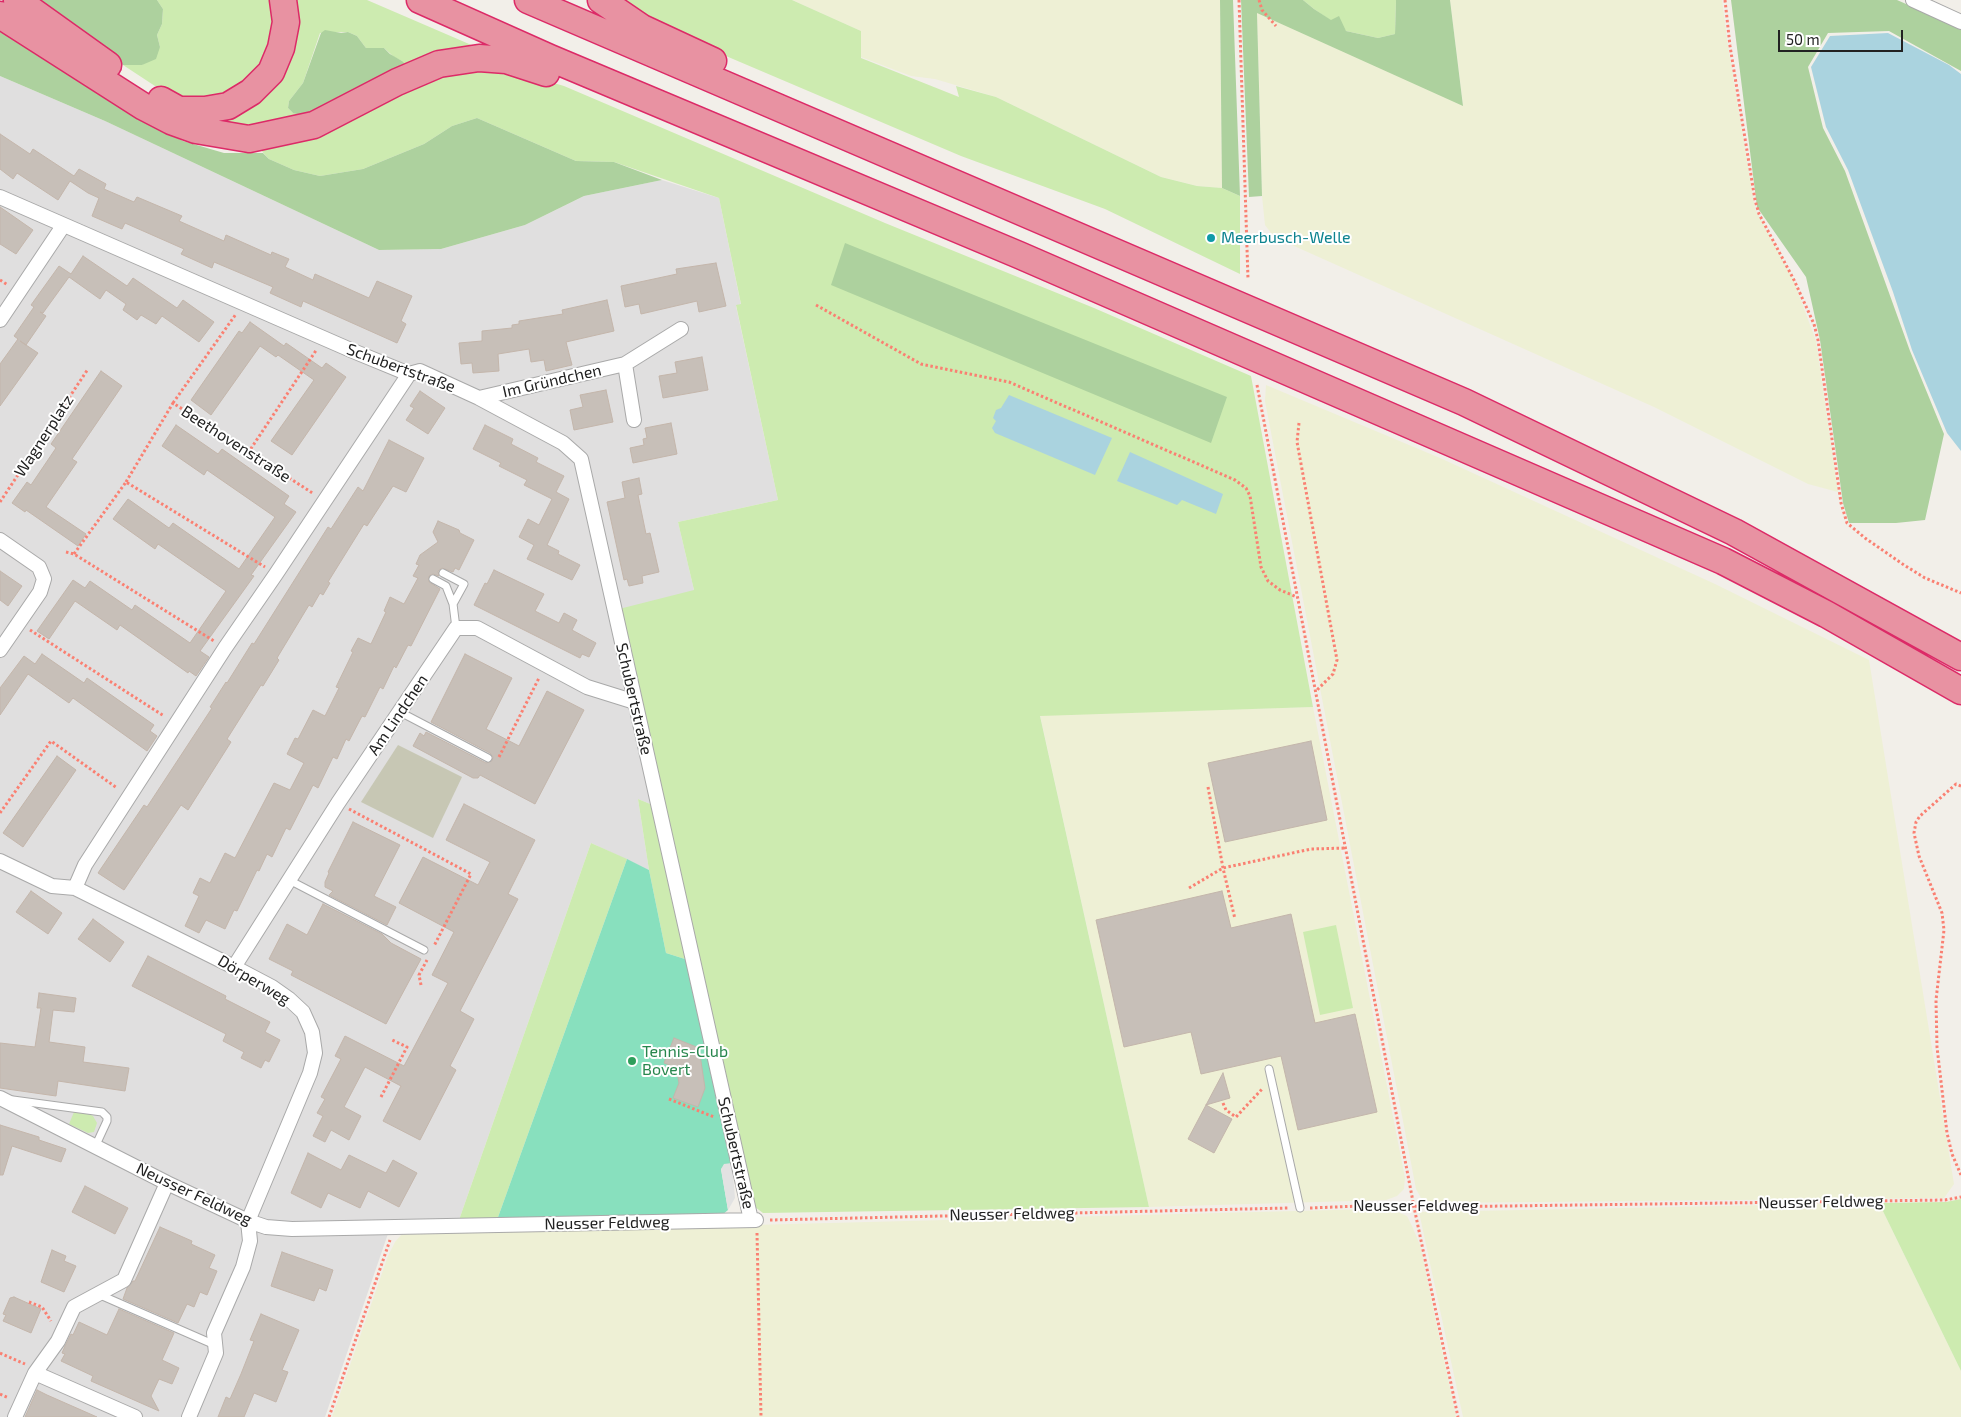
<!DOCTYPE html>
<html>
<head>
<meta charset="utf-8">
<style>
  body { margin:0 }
  #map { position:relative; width:1961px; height:1417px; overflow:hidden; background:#f2efe9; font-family:"Exo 2",sans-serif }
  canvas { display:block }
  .scale { position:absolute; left:1778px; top:30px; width:125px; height:22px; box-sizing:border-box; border:2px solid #222; border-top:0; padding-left:6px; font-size:15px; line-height:18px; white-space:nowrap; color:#222; -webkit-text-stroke:4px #fff; paint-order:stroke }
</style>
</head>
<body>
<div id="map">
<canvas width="1961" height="1417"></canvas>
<div class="scale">50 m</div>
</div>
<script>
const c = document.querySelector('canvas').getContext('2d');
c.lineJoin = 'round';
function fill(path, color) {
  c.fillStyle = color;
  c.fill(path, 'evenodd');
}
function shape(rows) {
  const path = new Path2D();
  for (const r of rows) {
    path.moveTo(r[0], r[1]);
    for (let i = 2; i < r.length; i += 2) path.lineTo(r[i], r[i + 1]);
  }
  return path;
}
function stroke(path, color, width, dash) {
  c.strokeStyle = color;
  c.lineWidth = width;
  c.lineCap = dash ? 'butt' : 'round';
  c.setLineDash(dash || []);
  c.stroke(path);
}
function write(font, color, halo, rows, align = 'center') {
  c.font = font + ' "Exo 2",sans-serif';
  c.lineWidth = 4;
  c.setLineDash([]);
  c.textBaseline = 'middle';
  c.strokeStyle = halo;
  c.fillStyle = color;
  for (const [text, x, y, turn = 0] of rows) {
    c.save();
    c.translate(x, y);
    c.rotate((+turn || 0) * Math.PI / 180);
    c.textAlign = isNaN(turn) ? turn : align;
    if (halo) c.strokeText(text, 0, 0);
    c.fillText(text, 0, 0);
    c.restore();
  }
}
const residential = shape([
  [0,76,105,121,379,250,441,249,525,225,584,196,662,180,719,198,741,305,736,306,778,500,678,522,694,590,664,810,638,799,649,870,591,843,459,1220,392,1222,325,1417,0,1417]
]);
const construction = shape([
  [398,745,462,777,433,838,361,802]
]);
const farmland = shape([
  [792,0,1220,0,1222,188,1197,186,1161,177,996,97,935,79,911,76,861,57,861,31],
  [1450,0,1722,0,1728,46,1755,209,1793,279,1816,341,1838,492,1808,484,1654,407,1274,237,1265,225,1262,196,1257,12,1463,105],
  [1266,385,1440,458,1715,584,1869,660,1954,1184,1944,1198,1432,1203,1421,1198,1416,1189,1412,1168,1265,401],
  [1313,707,1405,1178,1404,1189,1397,1196,1386,1200,1149,1207,1040,715],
  [1879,1203,1961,1371,1961,1417,1463,1417,1419,1212],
  [1373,1209,1395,1211,1407,1216,1412,1226,1420,1245,1456,1417,332,1417,388,1256,395,1242,402,1234]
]);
const grass = shape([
  [157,0,271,0,274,21,270,43,259,66,242,84,220,96,200,100,183,98,155,86,123,65,142,65,160,47,157,35,162,24,163,9],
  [289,0,367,0,490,53,332,110,245,133,203,117,248,102],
  [348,32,357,36,366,48,384,48,394,57,402,61,293,113,288,108,289,101,303,83,320,33],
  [621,0,792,0,861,31,861,58,959,97,956,86,996,97,1161,177,1197,186,1222,188,1240,196,1240,274,1105,209,961,156,686,39,647,18],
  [1303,0,1396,0,1395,34,1378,38,1346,31,1314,9],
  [475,69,523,74,564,86,885,223,1094,308,1251,376,1313,707,1040,716,1149,1207,763,1213,751,1204,619,609,694,590,678,522,778,500,736,305,741,304,719,198,614,162,576,161,477,118,452,126,424,144,363,169,320,176,294,170,269,159,259,148,275,148,302,140,412,87,443,74],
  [638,799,655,806,688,960,666,953,649,870],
  [591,843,627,859,497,1220,459,1220],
  [1336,925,1353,1008,1320,1015,1303,932],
  [74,1112,89,1114,93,1116,97,1123,94,1132,88,1133,69,1124],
  [1961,1199,1961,1371,1879,1203,1946,1202]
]);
const forest = shape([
  [27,0,157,0,163,9,162,24,157,35,160,47,156,59,142,65,123,65],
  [1220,0,1233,0,1240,196,1222,188],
  [1241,0,1303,0,1314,9,1331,20,1339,16,1346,31,1378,38,1395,34,1396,0,1450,0,1463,106,1257,13,1262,196,1249,197],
  [1731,0,1897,0,1961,28,1961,71,1889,31,1828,33,1808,67,1823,128,1845,171,1910,351,1944,434,1925,520,1896,523,1849,523,1843,503,1820,340,1806,277,1757,207],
  [0,26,149,123,183,141,224,153,263,153,269,159,294,170,320,176,363,169,424,144,452,126,477,118,576,161,614,162,662,180,584,196,525,225,441,249,379,250,105,121,0,76],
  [325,30,341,33,348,32,357,36,366,48,384,48,390,54,402,61,405,64,401,69,315,113,302,115,293,113,288,108,289,101,303,83,321,33],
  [845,243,1227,397,1211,443,831,285]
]);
const pitch = shape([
  [627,859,649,870,666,953,688,960,732,1163,721,1169,728,1210,722,1215,497,1220]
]);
const parking = shape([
  [732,1163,735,1198,728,1210,721,1169,724,1164]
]);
const water = shape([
  [1888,33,1949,65,1961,74,1961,451,1947,433,1912,350,1893,292,1848,170,1826,127,1811,67,1830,36],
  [1009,395,1112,438,1095,475,995,433,992,428,996,421,993,418,996,410,1001,408],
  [1130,452,1223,494,1216,514,1182,500,1177,505,1117,481]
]);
const building = shape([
  [0,134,30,154,33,149,74,176,79,169,106,184,104,189,134,202,137,197,182,216,179,221,224,241,226,235,271,255,272,252,289,259,285,267,313,280,315,274,369,298,377,281,412,296,401,321,406,324,397,343,303,301,301,307,270,293,273,287,214,262,212,268,181,254,184,249,125,223,122,229,92,216,99,198,88,193,70,181,58,200,17,173,13,179,0,169,0,134],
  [0,207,33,230,16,254,0,244,0,207],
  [83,256,127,286,133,278,177,308,183,300,214,322,199,342,162,316,156,324,141,315,137,320,123,310,126,304,106,290,100,299,69,277,43,313,40,312,46,316,26,345,20,341,38,353,0,406,0,364,18,339,14,336,34,307,31,305,59,266,71,274,83,256],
  [716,263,726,306,699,312,697,301,641,314,639,304,625,307,621,286,677,274,676,269,716,263],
  [607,300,614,331,566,342,572,365,546,371,544,360,531,362,529,349,498,354,499,371,473,373,472,363,461,364,459,343,482,341,482,331,512,328,512,325,519,324,519,321,563,314,562,310,607,300],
  [250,322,284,346,286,343,322,368,326,363,346,377,292,455,271,441,314,380,278,355,276,357,260,346,211,415,191,400,239,331,242,333,250,322],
  [702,357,708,390,663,398,659,376,677,373,675,362,702,357],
  [101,371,122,386,72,459,77,462,46,507,86,534,78,546,26,510,25,512,12,503,27,482,31,485,56,448,51,444,101,371],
  [606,390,613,422,574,430,570,410,583,407,580,395,606,390],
  [420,391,445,408,428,434,406,420,414,408,410,406,420,391],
  [671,423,677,454,633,463,630,448,644,445,643,439,647,438,645,428,671,423],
  [176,425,218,454,222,449,289,496,284,504,296,512,251,575,254,576,200,651,209,657,196,676,189,671,188,673,120,625,117,630,75,601,49,639,37,631,73,580,85,588,90,581,132,610,135,605,190,643,226,591,158,544,155,549,113,519,128,499,169,528,173,523,239,569,275,517,207,470,204,475,162,446,176,425],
  [485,425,513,439,511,444,538,458,536,462,564,476,556,492,569,499,547,545,559,551,558,554,580,565,572,580,527,559,534,545,519,537,528,519,539,525,552,499,524,485,527,480,499,466,501,463,473,449,485,425],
  [389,440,424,458,406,492,393,486,367,526,364,524,328,582,330,583,323,595,320,593,312,607,309,605,277,658,279,660,263,686,261,685,227,739,231,742,188,810,181,805,124,890,98,873,144,805,147,807,212,708,210,707,226,682,227,683,252,643,254,644,328,527,331,529,358,487,363,491,389,440],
  [639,478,642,494,638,495,646,534,650,533,659,572,642,576,643,583,629,586,627,579,624,580,607,502,625,498,622,482,639,478],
  [438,521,459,530,460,533,474,540,459,570,455,568,453,572,442,568,438,571,439,576,433,574,429,576,429,582,440,589,411,646,408,645,396,668,394,666,383,689,380,687,365,717,362,716,349,741,346,739,337,759,333,757,318,788,313,785,290,830,286,828,272,857,267,854,259,871,257,870,237,911,234,910,225,929,206,920,199,933,185,926,199,896,193,893,200,878,210,883,225,853,235,858,274,783,290,790,304,763,287,754,295,738,298,739,313,710,325,716,339,688,336,687,353,652,351,651,358,638,371,644,386,612,384,611,390,597,404,604,418,578,413,576,419,565,416,564,420,555,438,542,433,532,438,521],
  [494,570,544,594,535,611,559,623,564,613,577,620,572,630,596,643,589,657,582,654,580,658,474,605,485,583,487,584,494,570],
  [0,571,22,586,8,606,0,600,0,571],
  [42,654,84,683,87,678,154,725,150,731,157,736,147,751,73,698,69,703,28,674,0,715,0,688,24,656,35,664,42,654],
  [465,654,512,678,486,729,519,746,547,691,584,710,535,804,480,775,478,778,473,778,413,746,420,733,424,736,426,732,486,763,492,761,493,757,490,753,431,722,465,654],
  [1311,741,1327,820,1225,842,1208,763,1311,741],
  [57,756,76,770,23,847,3,833,57,756],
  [464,804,535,840,508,894,518,899,460,1011,474,1019,450,1066,456,1070,420,1140,383,1121,401,1086,365,1067,344,1107,361,1116,349,1140,331,1130,325,1142,313,1136,323,1116,317,1113,325,1099,321,1097,341,1059,335,1056,345,1036,404,1066,448,983,432,975,454,932,399,903,423,857,478,885,490,862,446,840,464,804],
  [353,822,400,845,374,896,396,907,387,925,329,895,333,891,325,887,325,882,329,873,328,872,353,822],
  [31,891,62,913,48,934,16,912,31,891],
  [1222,891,1231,928,1291,914,1315,1023,1355,1014,1377,1112,1298,1130,1281,1056,1201,1074,1191,1032,1124,1047,1096,920,1222,891],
  [323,904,382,934,391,943,421,959,386,1024,291,975,293,971,269,959,287,924,307,935,323,904],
  [93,919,124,942,110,962,78,939,93,919],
  [148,956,226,996,225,999,270,1022,265,1032,280,1040,269,1062,265,1060,261,1068,241,1058,244,1052,223,1041,226,1034,132,986,148,956],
  [39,993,76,998,74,1012,53,1010,49,1042,85,1047,83,1062,129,1068,125,1091,58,1081,56,1096,0,1088,0,1043,35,1047,41,1008,37,1008,39,993],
  [674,1038,699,1048,705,1088,698,1107,673,1098,679,1083,676,1067,664,1063,674,1038],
  [1223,1073,1230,1098,1206,1105,1223,1073],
  [1206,1105,1232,1119,1214,1153,1188,1139,1206,1105],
  [0,1125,39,1137,39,1140,66,1149,61,1162,12,1146,3,1175,0,1175,0,1125],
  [308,1153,341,1170,349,1155,386,1173,393,1160,417,1173,399,1207,368,1191,360,1208,328,1193,321,1208,291,1193,308,1153],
  [85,1186,128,1208,115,1234,72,1212,85,1186],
  [160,1227,192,1241,191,1244,215,1255,209,1268,217,1271,207,1295,200,1292,194,1307,187,1304,178,1323,123,1299,127,1288,133,1281,135,1281,160,1227],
  [52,1250,66,1256,64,1261,76,1266,64,1292,41,1282,52,1250],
  [282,1252,333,1270,326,1291,319,1288,314,1301,271,1286,282,1252],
  [14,1297,41,1309,31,1333,3,1321,6,1315,3,1314,10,1298,14,1297],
  [119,1309,174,1333,162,1360,179,1368,172,1384,159,1379,151,1396,159,1411,91,1381,93,1376,61,1361,65,1354,62,1353,65,1346,71,1334,73,1335,79,1322,107,1335,119,1309],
  [261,1314,299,1330,282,1370,288,1372,276,1402,254,1393,244,1417,218,1417,226,1397,230,1399,241,1374,254,1341,250,1340,261,1314],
  [37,1390,47,1395,97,1417,25,1417,37,1390]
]);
const path = shape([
  [1239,0,1248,279],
  [1259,0,1262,10,1276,26],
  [1725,0,1730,46,1755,200,1759,214,1794,280,1814,324,1818,340,1841,503,1847,523,1865,538,1904,565,1925,578,1961,593],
  [0,280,8,285],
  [816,305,921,364,1009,382,1235,480,1246,488,1250,496,1261,567,1268,581,1280,590,1297,597],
  [1257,385,1414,1207,1458,1417],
  [173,403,236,314],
  [1299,423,1297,442,1337,660,1333,674,1316,691],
  [248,453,317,349],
  [126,482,173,403,314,494],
  [0,502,88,369],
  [66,552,74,554,214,641],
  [74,554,126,482,265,567],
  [30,630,164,716],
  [499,757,539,678],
  [1961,786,1956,784,1920,816,1916,822,1914,833,1919,856,1942,913,1944,930,1936,1000,1937,1047,1947,1133,1952,1154,1961,1175],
  [1208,787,1223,868,1235,919],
  [349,809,471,874,434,946],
  [0,813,51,741,117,788],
  [1189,888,1223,868,1311,849,1346,848],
  [421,985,419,975,427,960],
  [381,1097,407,1047,392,1040],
  [669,1099,714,1117],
  [1223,1103,1226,1110,1236,1117,1263,1088],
  [1310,1208,1386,1205,1433,1207,1945,1200,1961,1197],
  [770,1220,1288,1208],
  [757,1233,761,1417],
  [29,1302,42,1307,51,1321],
  [0,1353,25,1364],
  [0,1394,9,1398],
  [329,1417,390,1240]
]);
const lane = shape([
  [443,573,464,584,453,604,456,628],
  [433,579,446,586,453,604],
  [400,712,488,758],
  [289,880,424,950],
  [1269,1069,1300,1208],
  [13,1100,102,1112,107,1117,107,1121,95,1147],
  [98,1294,215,1345]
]);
const street = shape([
  [1913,0,1961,22],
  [0,197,353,351,409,374,420,371,479,398,563,443,581,459,751,1220],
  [0,320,63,226],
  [625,364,634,420],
  [479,398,625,364,681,329],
  [0,540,39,567,44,579,40,592,0,650],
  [0,861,52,886,75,888,234,967,272,987,289,999,303,1012,312,1032,315,1053,310,1073,248,1221,250,1241,243,1267,214,1333,216,1353,189,1417],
  [75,888,85,865,225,648,276,574,409,374],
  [234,967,338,803,456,628,477,628,587,687,635,702],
  [0,1098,167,1183,248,1221,266,1227,292,1229,756,1220],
  [15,1417,35,1373],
  [135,1417,35,1373,58,1341,74,1307,124,1280,167,1183]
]);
const highway = shape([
  [17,0,108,65],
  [420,0,550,58,1019,255,1723,561,1826,614,1961,691],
  [528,0,1464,402,1734,532,1961,657],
  [601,0,642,28,713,61],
  [0,15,144,107,171,121,196,130,249,139,314,125,397,82,439,64,479,58,506,60,546,73],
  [161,100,179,110,205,110,228,106,251,92,271,72,281,48,286,22,283,0]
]);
const markers = [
  [1211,238,5,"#0f9aa8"],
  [632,1061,5,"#2e9e5b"]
];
const cultureNames = [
  ["Meerbusch-Welle",1221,238]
];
const streetNames = [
  ["Schubertstraße",401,368,20],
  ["Im Gründchen",552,381,-13],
  ["Wagnerplatz",44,436,-57],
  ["Beethovenstraße",236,444,33],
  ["Schubertstraße",634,699,77],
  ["Am Lindchen",398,715,-56],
  ["Dörperweg",254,980,31],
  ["Schubertstraße",736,1153,77],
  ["Neusser Feldweg",194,1194,25],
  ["Neusser Feldweg",1821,1202,-1],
  ["Neusser Feldweg",1416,1206],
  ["Neusser Feldweg",1012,1214,-1],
  ["Neusser Feldweg",607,1223,-1]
];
const leisureNames = [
  ["Tennis-Club",642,1052],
  ["Bovert",642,1070]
];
fill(residential, '#e0dfdf');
fill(construction, '#c7c7b4');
fill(farmland, '#eef0d5');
fill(grass, '#cdebb0');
fill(forest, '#add19e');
fill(pitch, '#88e0be');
fill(parking, '#e2e2e2');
fill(water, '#aad3df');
fill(building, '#c7bfb8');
stroke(building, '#c4b6ab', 1);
stroke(lane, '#a9a9a9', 9);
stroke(street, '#a9a9a9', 16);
stroke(highway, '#dc2a67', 29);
stroke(path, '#fa8072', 3, [2.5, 2.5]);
stroke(lane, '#fff', 7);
stroke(street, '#fff', 14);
stroke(highway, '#e892a2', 26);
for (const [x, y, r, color] of markers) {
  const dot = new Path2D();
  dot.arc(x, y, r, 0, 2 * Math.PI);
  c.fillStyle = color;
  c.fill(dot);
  stroke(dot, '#fff', 2);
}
write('16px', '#0d838f', '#fff', cultureNames, 'left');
write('16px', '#222', '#fff', streetNames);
write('16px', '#27864d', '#fff', leisureNames, 'left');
</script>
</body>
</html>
